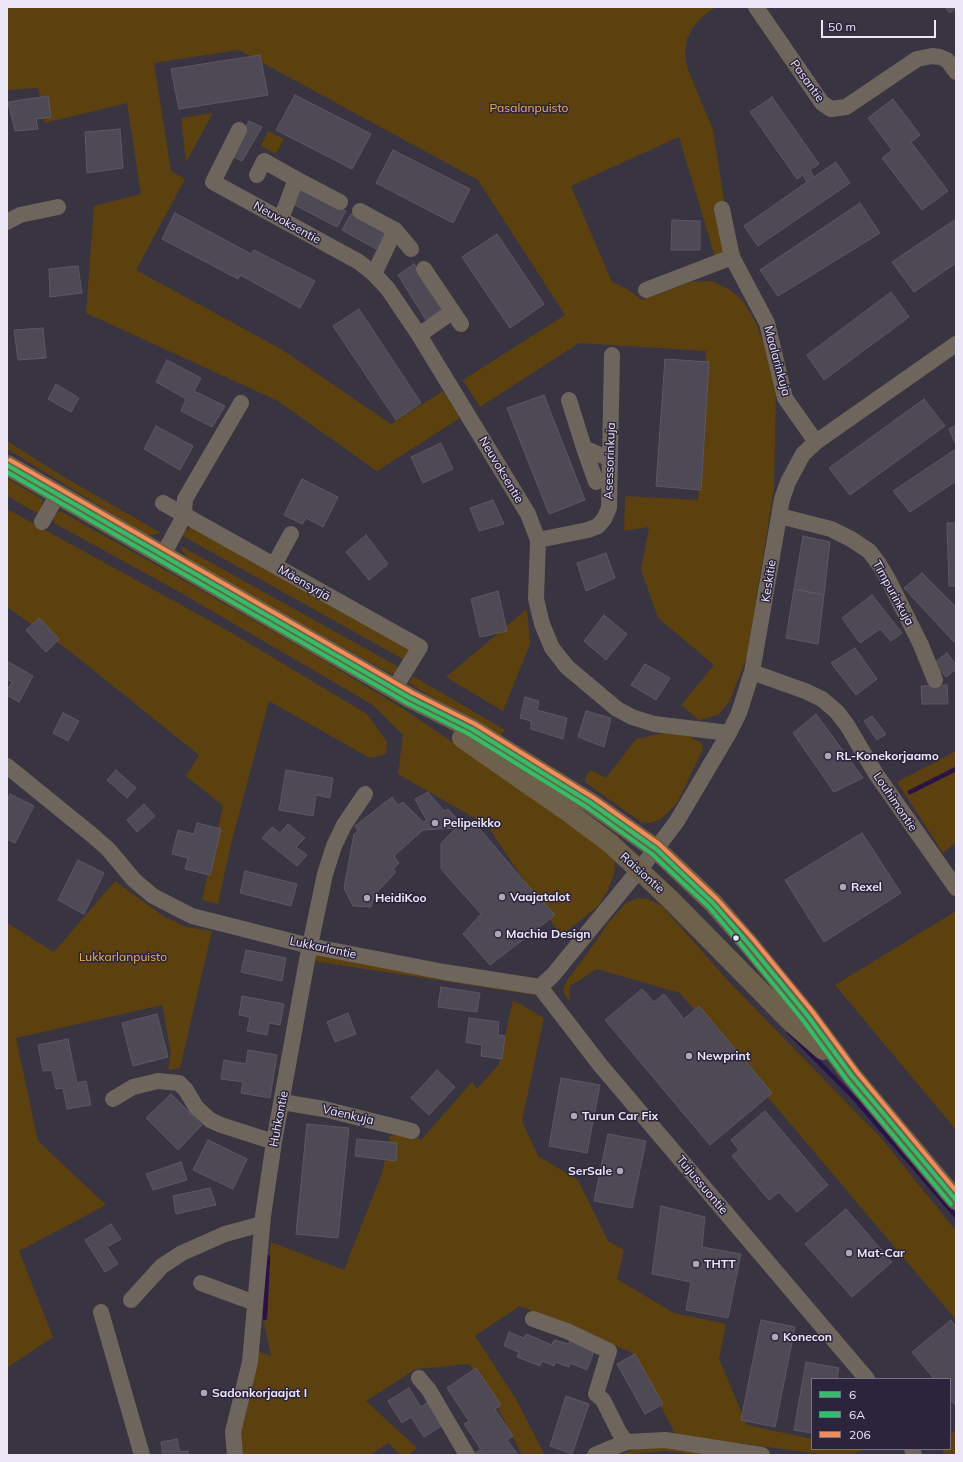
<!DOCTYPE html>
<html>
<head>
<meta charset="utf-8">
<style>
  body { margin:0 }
  #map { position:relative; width:963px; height:1462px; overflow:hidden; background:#383441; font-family:Mulish,sans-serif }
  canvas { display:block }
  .frame { position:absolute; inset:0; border:8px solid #ebe7f7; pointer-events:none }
  .legend { position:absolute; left:811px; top:1378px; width:140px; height:72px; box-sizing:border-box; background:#2b243c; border:1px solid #787287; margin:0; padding:5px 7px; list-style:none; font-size:12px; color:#ebe7f7 }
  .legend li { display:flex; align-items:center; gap:8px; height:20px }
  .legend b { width:20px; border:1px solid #787287 }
  .scale { position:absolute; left:821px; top:20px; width:115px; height:18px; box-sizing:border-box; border:2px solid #ebe7f7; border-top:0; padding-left:5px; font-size:12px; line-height:14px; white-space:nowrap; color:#ebe7f7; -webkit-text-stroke:3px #2b243c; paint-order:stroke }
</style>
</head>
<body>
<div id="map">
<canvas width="963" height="1462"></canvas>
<div class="frame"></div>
<ul class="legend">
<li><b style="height:5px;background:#2dc066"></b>6</li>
<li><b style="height:5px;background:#2dc066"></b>6A</li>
<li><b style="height:5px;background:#f98a56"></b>206</li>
</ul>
<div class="scale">50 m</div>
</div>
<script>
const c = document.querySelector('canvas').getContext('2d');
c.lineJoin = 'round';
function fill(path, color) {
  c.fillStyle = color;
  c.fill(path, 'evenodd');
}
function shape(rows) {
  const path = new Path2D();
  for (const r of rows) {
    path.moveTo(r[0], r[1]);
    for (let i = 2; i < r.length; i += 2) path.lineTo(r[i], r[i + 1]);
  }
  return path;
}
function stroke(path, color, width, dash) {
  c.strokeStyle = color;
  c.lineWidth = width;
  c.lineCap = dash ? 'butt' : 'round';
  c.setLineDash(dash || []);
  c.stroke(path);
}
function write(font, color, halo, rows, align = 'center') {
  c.font = font + ' Mulish,sans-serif';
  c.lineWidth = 3;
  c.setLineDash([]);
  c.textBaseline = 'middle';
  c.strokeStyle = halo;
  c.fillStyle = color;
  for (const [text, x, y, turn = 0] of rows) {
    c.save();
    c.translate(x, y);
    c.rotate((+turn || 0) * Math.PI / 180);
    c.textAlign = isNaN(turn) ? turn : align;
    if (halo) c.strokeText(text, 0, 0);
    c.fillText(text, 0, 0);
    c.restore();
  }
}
const green = shape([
  [7,7,716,7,703,16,693,27,687,39,685,54,687,67,713,130,727,219,741,255,716,260,679,137,571,186,612,282,627,289,642,300,691,282,711,281,729,289,743,301,755,321,766,349,776,391,774,488,747,657,729,702,718,715,699,720,681,705,714,665,658,618,641,570,649,527,624,531,625,496,698,500,706,351,579,343,480,407,463,380,565,315,478,180,239,50,154,63,171,171,185,179,136,270,281,349,391,424,443,391,460,418,377,471,278,401,86,313,94,206,141,194,127,103,44,123,38,88,7,90],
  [213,113,186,162,181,118],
  [268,131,284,139,276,154,261,146],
  [7,441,64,477,161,533,153,535,145,534,12,452,7,449],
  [7,478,42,499,42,509,40,513,37,513,7,496],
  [7,509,232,633,367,714,387,742,386,754,370,758,269,701,230,848,218,904,202,900,223,806,186,776,199,755,67,649,7,607],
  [59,512,62,512,181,579,304,649,402,708,571,822,610,851,615,862,614,874,608,890,598,906,561,936,487,825,398,774,403,735,373,705,176,590,54,523,54,515],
  [192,526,413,649,403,659,181,535],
  [181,546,397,666,396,672,391,674,193,563,182,551],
  [527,609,530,644,503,711,446,677],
  [413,676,505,730,501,735,458,713,409,683],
  [663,733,688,736,702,743,703,749,677,803,661,819,650,823,641,822,585,782,586,776,591,770,606,778,636,739],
  [956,751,956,842,943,853,897,782],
  [115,881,163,916,186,927,212,931,180,1068,168,1070,171,1054,162,1005,16,1038,38,1141,106,1205,19,1251,53,1337,7,1368,7,923,54,952],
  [637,898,648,899,662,906,730,983,882,1139,956,1231,956,1320,680,993,597,969,570,986,569,1002,563,991,566,982,595,943,608,923,625,904],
  [956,911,956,1130,835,985],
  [310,946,547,997,307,960],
  [513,1000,544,1018,522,1121,538,1156,578,1180,608,1241,624,1250,617,1279,674,1313,726,1324,719,1359,747,1425,812,1439,812,1449,863,1450,852,1455,829,1455,676,1435,631,1352,520,1306,475,1336,516,1399,545,1455,522,1455,499,1410,469,1364,416,1369,366,1401,417,1448,409,1455,401,1455,388,1443,370,1455,240,1455,235,1427,257,1351,271,1356,263,1318,271,1242,344,1270,382,1173,390,1136,408,1131,421,1140,472,1082,477,1089,499,1064],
  [956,1429,956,1455,944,1455,942,1449,950,1449,950,1435],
  [662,1447,729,1455,696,1455,667,1451,619,1455,636,1449]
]);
const stream = shape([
  [910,792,956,769],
  [789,1032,856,1100,956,1216],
  [265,1318,268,1257]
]);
const building = shape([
  [945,7,956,7,956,8,950,13,945,7],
  [260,55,268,95,179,109,171,69,260,55],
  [295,95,371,134,352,169,276,130,295,95],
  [48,96,51,117,36,119,38,129,15,131,8,102,48,96],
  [772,97,819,164,810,170,814,177,836,162,850,183,758,246,744,226,807,182,803,175,797,179,750,112,772,97],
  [893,99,920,135,911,142,948,191,922,210,882,158,892,150,868,118,893,99],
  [249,121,262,127,242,161,230,155,249,121],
  [120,129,123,168,87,173,85,132,120,129],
  [393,150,470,189,453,223,376,183,393,150],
  [301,188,346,211,337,227,293,204,301,188],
  [860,203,880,233,778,296,760,270,860,203],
  [175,213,251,254,254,250,315,281,300,308,240,275,238,279,162,239,175,213],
  [351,214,384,232,376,249,342,230,351,214],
  [956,219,956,263,914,292,892,262,956,219],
  [672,220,700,221,700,250,671,250,672,220],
  [497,234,544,304,510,328,462,257,497,234],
  [414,264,443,309,426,320,398,275,414,264],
  [78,266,82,293,50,297,49,269,78,266],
  [891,292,909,317,824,380,807,355,891,292],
  [359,309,421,403,396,420,333,326,359,309],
  [43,328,46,358,18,360,14,330,43,328],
  [665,359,709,362,701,490,656,486,665,359],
  [167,360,201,378,194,391,225,406,212,427,181,411,186,399,156,382,167,360],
  [56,384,79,398,71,412,48,399,56,384],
  [544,395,585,500,549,514,507,408,544,395],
  [924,399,945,426,850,495,829,468,924,399],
  [956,425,956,445,949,429,956,425],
  [156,426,193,446,180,470,144,449,156,426],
  [441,443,453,469,423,483,411,457,441,443],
  [956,449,956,481,910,512,893,491,956,449],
  [302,479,338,497,323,527,306,518,302,524,284,515,302,479],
  [493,500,504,524,479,531,470,508,493,500],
  [947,523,956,523,956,586,949,586,947,523],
  [366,535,388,564,369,580,346,552,366,535],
  [803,536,830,542,824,595,794,589,803,536],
  [606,553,615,578,586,591,577,563,606,553],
  [922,573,956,607,956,640,954,642,904,588,922,573],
  [794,589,824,595,818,644,786,638,794,589],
  [498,591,507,631,480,637,471,599,498,591],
  [872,595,902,633,891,641,880,629,860,643,842,618,872,595],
  [604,615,627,634,606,660,584,641,604,615],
  [39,618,59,639,46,652,26,630,39,618],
  [855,648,877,679,856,695,831,663,855,648],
  [947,653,956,665,956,669,946,677,934,663,947,653],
  [7,661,33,676,19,702,7,695,7,690,12,682,7,679,7,661],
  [645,664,670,678,656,700,631,685,645,664],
  [947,685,948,704,922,704,921,686,947,685],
  [525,697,539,701,537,710,567,718,563,739,531,729,531,721,520,718,525,697],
  [586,711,611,718,604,747,578,737,586,711],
  [63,713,79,721,68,741,53,733,63,713],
  [816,714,863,778,834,792,793,733,816,714],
  [872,716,886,734,877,740,864,721,872,716],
  [116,770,136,788,127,798,107,780,116,770],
  [286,770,333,778,330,798,316,795,313,816,279,810,286,770],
  [428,792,444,811,448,809,461,823,457,828,423,830,394,856,399,863,393,869,396,872,374,895,371,907,353,906,344,888,354,834,358,831,355,826,392,797,398,805,403,802,423,822,427,821,415,799,428,792],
  [10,794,34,806,15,843,7,839,7,801,10,794],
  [144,804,155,816,137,832,127,820,144,804],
  [474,822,523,880,555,915,490,965,463,934,481,914,441,869,441,843,461,823,474,822],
  [197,823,221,829,210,875,185,869,188,858,172,854,178,830,194,834,197,823],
  [288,824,305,838,296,847,307,855,297,866,262,838,272,827,280,833,288,824],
  [862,833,901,893,824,942,785,880,862,833],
  [78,860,104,873,84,914,58,900,78,860],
  [245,871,297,884,291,906,240,893,245,871],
  [246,950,286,958,282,981,241,972,246,950],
  [441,987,480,993,477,1012,438,1007,441,987],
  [642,989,654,1002,664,994,684,1019,699,1006,772,1093,710,1145,605,1020,642,989],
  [242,996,284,1004,280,1025,269,1023,267,1035,247,1031,250,1017,239,1015,242,996],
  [348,1013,356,1034,335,1042,327,1022,348,1013],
  [157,1014,168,1057,133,1066,122,1023,157,1014],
  [469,1018,499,1022,498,1035,505,1036,502,1059,481,1056,482,1045,466,1042,469,1018],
  [68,1039,77,1083,86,1081,91,1105,67,1109,63,1088,56,1089,52,1070,43,1071,38,1045,68,1039],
  [248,1050,277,1055,270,1098,241,1093,243,1082,221,1079,224,1060,246,1064,248,1050],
  [437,1070,455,1087,429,1115,411,1098,437,1070],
  [561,1078,600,1085,587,1153,549,1146,561,1078],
  [171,1094,202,1125,178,1150,146,1118,171,1094],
  [765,1111,828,1185,797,1212,779,1192,769,1200,732,1156,739,1150,731,1140,765,1111],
  [307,1124,349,1128,338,1238,296,1234,307,1124],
  [608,1134,646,1141,632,1208,594,1201,608,1134],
  [357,1139,397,1143,396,1161,355,1156,357,1139],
  [208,1140,247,1159,233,1189,193,1170,208,1140],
  [181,1162,187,1180,153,1190,146,1174,181,1162],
  [210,1188,216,1205,176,1214,173,1196,210,1188],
  [661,1206,705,1217,702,1247,741,1254,728,1318,686,1310,691,1282,652,1274,661,1206],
  [846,1209,892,1262,852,1297,805,1244,846,1209],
  [111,1224,121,1239,107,1247,118,1264,105,1272,85,1240,111,1224],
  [761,1320,795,1327,775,1427,741,1420,761,1320],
  [951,1320,956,1327,956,1406,950,1399,950,1379,934,1379,912,1352,951,1320],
  [509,1332,524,1338,526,1334,552,1345,554,1340,569,1344,570,1341,596,1346,587,1370,570,1363,569,1367,555,1362,554,1366,542,1361,540,1366,517,1357,519,1352,504,1346,509,1332],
  [635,1354,663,1404,645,1414,617,1364,635,1354],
  [806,1362,839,1368,837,1379,812,1379,812,1433,794,1430,806,1362],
  [476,1368,501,1405,495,1409,513,1436,507,1440,518,1455,474,1454,481,1449,464,1424,469,1421,447,1388,476,1368],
  [409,1388,421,1407,428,1402,443,1425,424,1437,411,1417,402,1423,388,1401,409,1388],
  [566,1396,589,1404,572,1454,550,1446,566,1396],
  [177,1439,180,1452,188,1451,188,1455,163,1455,161,1442,177,1439]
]);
const minor = shape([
  [756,7,822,103,831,109,846,107,917,59,932,56,940,57,947,60,956,72],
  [239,130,213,182,359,262,374,274,388,289,419,335,528,514,538,540,536,599,542,624,552,648,567,667,617,709,632,717,654,724,729,733],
  [257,175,264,161,296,179,281,219],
  [296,179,340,202],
  [722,209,732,257,767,323,785,398,816,442],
  [360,211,395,230,411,249],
  [7,222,20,215,58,207],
  [424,269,461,324],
  [374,274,395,230],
  [646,290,732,257],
  [419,335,452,312],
  [569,400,584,448,610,459],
  [584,448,596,482],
  [163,503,420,647,394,689],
  [780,516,831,529,851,539,869,551,879,564,888,579,921,645,935,680],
  [42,522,58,494],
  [538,540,588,530,598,526,604,519,609,508,612,355],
  [163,555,184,516,185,499,241,403],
  [274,565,291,534],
  [752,672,805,691,822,699,837,712,847,725,876,774,956,888],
  [7,766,92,835,108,849,134,880,153,896,192,916,310,946,444,972,540,987,553,975,656,849,677,821,729,733,739,713,752,672,782,499,788,482,803,454,816,442,956,344],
  [540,987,601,1066,867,1379],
  [113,1099,133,1087,158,1081,179,1083,186,1090,196,1107,210,1120,221,1125,274,1142],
  [282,1102,324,1109,412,1131],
  [201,1283,255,1303],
  [131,1300,162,1266,182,1253,225,1234,262,1224],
  [101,1312,142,1455],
  [533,1319,567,1331,609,1351,596,1394,603,1400,619,1432,626,1442],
  [419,1378,429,1390,467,1455],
  [912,1449,914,1455],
  [235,1455,233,1432,250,1362,263,1216,274,1142,307,960,325,874,334,846,344,825,365,794],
  [595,1455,626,1442,665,1440,762,1455]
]);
const major = shape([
  [7,465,410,698,472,729,591,803,656,849,713,903,748,943,807,1015,852,1076,956,1200],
  [462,738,567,811,610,843,670,899,790,1021,823,1050]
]);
const bus1 = shape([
  [7,465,410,698,472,729,591,803,656,849,713,903,748,943,807,1015,852,1076,956,1200]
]);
const bus2 = shape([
  [7,472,407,703,469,734,588,808,652,854,709,907,743,947,802,1019,847,1080,951,1204]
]);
const bus3 = shape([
  [10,460,413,693,475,724,594,798,659,844,717,899,753,939,812,1011,857,1072,956,1191]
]);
const markers = [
  [828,756,4,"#aca8b7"],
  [435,823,4,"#aca8b7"],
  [843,887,4,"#aca8b7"],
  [502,897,4,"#aca8b7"],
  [367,898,4,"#aca8b7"],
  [498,934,4,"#aca8b7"],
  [736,938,3.5,"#ebe7f7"],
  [689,1056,4,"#aca8b7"],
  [574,1116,4,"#aca8b7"],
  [620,1171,4,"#aca8b7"],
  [849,1253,4,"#aca8b7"],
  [696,1264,4,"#aca8b7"],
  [775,1337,4,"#aca8b7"],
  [204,1393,4,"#aca8b7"]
];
const streetNames = [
  ["Pasantie",807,81,54],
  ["Neuvoksentie",287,223,29],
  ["Maalarinkuja",777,361,75],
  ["Asessorinkuja",610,461,-88],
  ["Neuvoksentie",501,470,59],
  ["Keskitie",769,581,-81],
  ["Mäensyrjä",304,583,30],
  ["Timpurinkuja",893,593,61],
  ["Louhimontie",895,802,56],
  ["Raisiontie",642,873,42],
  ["Lukkarlantie",323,948,12],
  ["Väenkuja",348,1115,13],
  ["Huhkontie",279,1119,-79],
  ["Tuijussuontie",702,1185,50]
];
const parkNames = [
  ["Pasalanpuisto",529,108],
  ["Lukkarlanpuisto",123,957]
];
const poiNames = [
  ["RL-Konekorjaamo",836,756],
  ["Pelipeikko",443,823],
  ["Rexel",851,887],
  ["Vaajatalot",510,897],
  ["HeidiKoo",375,898],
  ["Machia Design",506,934],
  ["Newprint",697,1056],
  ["Turun Car Fix",582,1116],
  ["SerSale",612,1171,"right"],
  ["Mat-Car",857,1253],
  ["THTT",704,1264],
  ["Konecon",783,1337],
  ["Sadonkorjaajat I",212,1393]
];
fill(green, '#5c410e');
stroke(stream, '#29124b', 4.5);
fill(building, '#4d4a56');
stroke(building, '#5b5863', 1);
stroke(minor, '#6e655c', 16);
stroke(major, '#6e614c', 20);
stroke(bus1, '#2dc066', 4);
stroke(bus2, '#2dc066', 4);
stroke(bus3, '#f98a56', 4);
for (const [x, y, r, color] of markers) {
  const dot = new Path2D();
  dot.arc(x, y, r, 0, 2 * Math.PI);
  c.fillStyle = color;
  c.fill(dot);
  stroke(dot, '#2b243c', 1.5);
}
write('12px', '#ebe7f7', '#2b243c', streetNames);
write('12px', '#efb34f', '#2b243c', parkNames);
write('bold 12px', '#ebe7f7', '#2b243c', poiNames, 'left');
</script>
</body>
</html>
